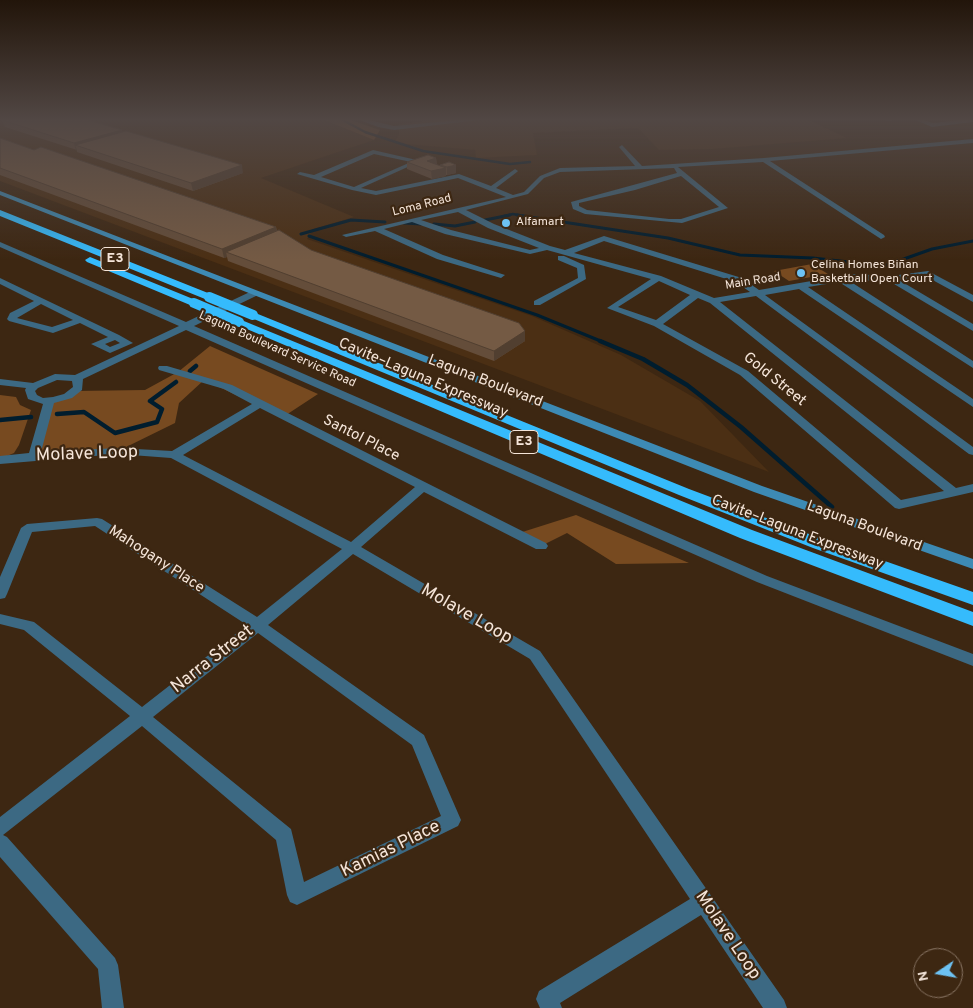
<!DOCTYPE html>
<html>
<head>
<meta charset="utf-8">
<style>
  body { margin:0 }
  #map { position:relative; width:973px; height:1008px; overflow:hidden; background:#3d2712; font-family:Overpass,sans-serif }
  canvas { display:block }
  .north { position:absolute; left:913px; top:948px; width:50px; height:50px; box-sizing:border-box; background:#3d2712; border:1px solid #877362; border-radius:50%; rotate:258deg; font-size:14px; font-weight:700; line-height:20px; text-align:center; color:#f5e5d9 }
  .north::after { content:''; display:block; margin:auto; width:18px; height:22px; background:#6dc2f3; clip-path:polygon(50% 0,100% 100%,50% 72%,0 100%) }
</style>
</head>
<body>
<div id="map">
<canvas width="973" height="1008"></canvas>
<div class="north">N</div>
</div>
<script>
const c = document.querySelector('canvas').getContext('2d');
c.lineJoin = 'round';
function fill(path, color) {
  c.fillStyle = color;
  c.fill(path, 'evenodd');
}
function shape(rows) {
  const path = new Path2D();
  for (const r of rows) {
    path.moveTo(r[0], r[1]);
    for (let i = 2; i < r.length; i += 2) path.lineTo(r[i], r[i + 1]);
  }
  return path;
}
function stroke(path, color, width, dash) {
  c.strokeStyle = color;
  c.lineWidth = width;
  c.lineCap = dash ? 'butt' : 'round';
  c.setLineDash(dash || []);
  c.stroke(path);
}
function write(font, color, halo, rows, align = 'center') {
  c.font = font + ' Overpass,sans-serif';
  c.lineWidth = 4.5;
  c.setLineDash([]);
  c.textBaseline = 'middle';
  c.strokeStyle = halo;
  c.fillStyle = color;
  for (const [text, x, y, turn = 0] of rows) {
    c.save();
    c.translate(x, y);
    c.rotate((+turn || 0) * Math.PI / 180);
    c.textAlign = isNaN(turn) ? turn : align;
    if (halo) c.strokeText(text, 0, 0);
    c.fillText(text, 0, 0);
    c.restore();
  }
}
const built = shape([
  [0,119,321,119,374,140,261,178,354,217,313,229,307,239,532,316,621,355,700,401,769,472,0,181],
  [442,119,807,119,847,138,713,149,659,150,638,128,533,133,537,155,476,158,475,150,394,143,399,134,399,124]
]);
const green = shape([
  [321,119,348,119,380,130,374,140],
  [812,264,828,274,789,281,774,271],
  [210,346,318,394,283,417,204,380,179,403,175,423,118,451,34,456,49,401,75,391,145,390,178,372],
  [0,395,16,397,20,405,31,410,19,445,14,453,0,459],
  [576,515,689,563,616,564,567,533,541,546,516,534]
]);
const streamFar2 = shape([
  [341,119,365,132,423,151,510,164,530,162],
  [504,216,513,214,524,216]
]);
const streamFar1 = shape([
  [517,215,668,238,740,255,813,258,884,266,932,249,973,241],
  [485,220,510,215],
  [404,223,421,224],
  [434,224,455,226,475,222],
  [301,234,351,220,385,222],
  [309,236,537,315,603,342]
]);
const stream = shape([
  [600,341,643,359,687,385,741,427,832,507],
  [190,371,196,366],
  [57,414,84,412,115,433,157,422,162,409,150,401,176,382],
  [0,420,31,417]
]);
const minor = shape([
  [357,119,365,119,394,126,469,119,488,119,394,130,378,127,357,119],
  [874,119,894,119,891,121,874,119],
  [913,119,921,119,933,123,968,119,973,119,973,122,932,127,913,119],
  [973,139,973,143,770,161,884,235,885,237,881,239,763,162,678,167,728,208,682,223,585,214,573,209,571,202,677,173,674,168,560,172,544,178,528,194,466,210,494,224,550,246,565,250,604,236,742,278,759,290,852,274,891,276,928,271,973,295,973,302,927,277,899,280,973,324,973,331,889,281,848,280,973,361,973,368,839,282,808,287,973,399,973,407,799,289,765,295,973,447,973,455,969,454,756,296,720,302,956,488,973,484,973,492,899,509,895,508,740,375,654,326,607,308,651,279,547,250,530,254,445,234,412,222,384,229,443,255,505,275,501,278,437,259,375,231,346,237,342,235,506,197,458,178,376,195,352,190,297,174,300,172,314,175,373,150,421,161,361,188,376,191,459,174,491,186,515,169,518,171,517,172,496,188,513,195,524,192,540,176,560,168,635,166,619,147,622,145,642,166,764,158,973,139],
  [374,154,411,162,354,187,321,177,374,154],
  [681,176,719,207,681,219,669,219,587,210,579,206,579,203,635,190,681,176],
  [458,212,488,228,539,248,530,250,451,230,421,220,458,212],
  [604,241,736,282,750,292,714,298,661,276,574,253,604,241],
  [659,281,690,295,656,320,618,307,659,281],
  [698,298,710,303,944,491,901,500,748,371,663,324,698,298],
  [0,242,186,322,252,291,258,291,258,295,194,326,767,576,973,654,973,666,757,582,186,330,83,379,82,390,72,398,54,403,41,452,118,448,172,451,252,404,224,389,159,370,158,368,159,366,167,366,232,385,546,543,548,546,546,549,536,549,424,492,361,547,540,651,784,1000,787,1008,763,1008,701,915,560,1003,562,1008,540,1008,536,999,539,991,690,899,530,659,353,554,268,625,424,735,461,820,458,826,297,905,290,902,287,895,276,840,142,726,3,835,7,837,115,958,118,965,124,1008,102,1008,98,969,0,857,0,817,130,716,24,630,0,624,0,614,34,622,142,707,247,625,95,526,32,532,7,594,5,598,0,599,0,577,21,528,27,524,97,518,102,519,257,617,342,549,171,458,118,454,0,464,0,456,29,453,43,404,28,399,25,390,26,388,0,385,0,379,33,383,55,374,75,375,179,326,0,247,0,242],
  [57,380,72,381,73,387,64,394,53,397,43,398,37,395,35,391,38,388,57,380],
  [260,408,415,487,351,542,183,455,260,408],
  [258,633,412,745,441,816,304,882,291,829,153,717,258,633],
  [558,256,564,256,584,265,586,279,540,305,534,305,534,301,578,278,577,268,558,260,558,256],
  [0,278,119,335,133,343,110,353,91,344,108,337,80,323,53,333,9,321,7,319,10,313,34,301,0,284,0,278],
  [41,304,73,320,52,327,17,318,41,304],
  [115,340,120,343,110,347,105,344,115,340]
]);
const secondary = shape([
  [0,191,762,486,973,559,973,569,754,492,0,195,0,191]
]);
const motorway = shape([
  [0,210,213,295,214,297,213,299,205,299,0,216,0,210],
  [90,257,198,301,199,303,198,305,190,305,87,262,85,260,90,257],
  [253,312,689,489,825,540,973,592,973,605,813,548,679,495,249,317,248,315,249,313,253,312],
  [239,319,752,530,973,612,973,626,740,538,235,324,233,322,235,320,239,319]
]);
const motorwayBridge = shape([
  [209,297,253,315],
  [194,303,239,322]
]);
const wall = shape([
  [2,120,122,130,122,132,243,173,193,191,77,152,77,150,5,127],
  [0,138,34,150,276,227,277,231,311,250,525,341,494,361,228,261,227,257,224,258,0,175],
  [436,158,437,165,440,166,440,165,456,165,456,173,447,175,446,175,446,176,432,179,407,169,407,162]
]);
const shadedWall = shape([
  [122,130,124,137,75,145,77,150,76,151,74,143],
  [436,158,437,166,427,161],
  [242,165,243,173,193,191,191,183],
  [456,165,456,173,447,175,447,167],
  [446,168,446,176,432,179,431,171],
  [276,227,278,236,226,252,227,257,224,258,222,249],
  [525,331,525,341,494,361,494,351]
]);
const building = shape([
  [3,119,85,119,122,130,74,143,2,120,3,119],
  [126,131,242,165,191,183,75,145,126,131],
  [0,138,34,150,41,147,276,227,222,249,0,168,0,138],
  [428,155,436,158,427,161,446,168,431,171,407,162,428,155],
  [449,162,456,165,447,167,440,165,449,162],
  [279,230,311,250,519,323,525,331,494,351,226,252,279,230]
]);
const markers = [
  [506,223,5,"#6dc2f3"],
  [801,273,5,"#6dc2f3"]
];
const farStreetnames = [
  ["Loma Road",422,206,-14],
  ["Main Road",753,282,-9],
  ["Laguna Boulevard Service Road",277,350,24]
];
const farPoinames = [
  ["Alfamart",516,223],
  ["Celina Homes Biñan",811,266],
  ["Basketball Open Court",811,280]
];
const shields = [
  [115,259,28],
  [524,442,28]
];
const shieldNames = [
  ["E3",115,259],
  ["E3",524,442]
];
const streetNames = [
  ["Cavite–Laguna Expressway",423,379,23],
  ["Gold Street",774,380,39],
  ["Laguna Boulevard",485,382,21],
  ["Santol Place",361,439,27],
  ["Laguna Boulevard",864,527,20],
  ["Cavite–Laguna Expressway",797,533,21],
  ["Mahogany Place",156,560,33]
];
const nearStreetnames = [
  ["Molave Loop",87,455,-2],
  ["Molave Loop",466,615,30],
  ["Narra Street",213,660,-38],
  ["Kamias Place",391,850,-26],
  ["Molave Loop",727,936,56]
];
fill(built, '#4b2f14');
fill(green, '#774a20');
stroke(streamFar2, '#001d2e', 2.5);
stroke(streamFar1, '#001d2e', 3);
stroke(stream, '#001d2e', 4.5);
fill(minor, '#3c6983');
fill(secondary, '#3d8ab4');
fill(motorway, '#35bbfc');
stroke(motorwayBridge, '#35bbfc', 10);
fill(wall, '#644d3a');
fill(shadedWall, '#513f30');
fill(building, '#745a44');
stroke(building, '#513f30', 1);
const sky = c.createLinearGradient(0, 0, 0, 260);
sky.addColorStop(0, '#22150a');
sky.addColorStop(0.46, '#514744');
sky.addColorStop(1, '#51474400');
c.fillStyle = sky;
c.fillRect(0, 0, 973, 260);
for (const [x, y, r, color] of markers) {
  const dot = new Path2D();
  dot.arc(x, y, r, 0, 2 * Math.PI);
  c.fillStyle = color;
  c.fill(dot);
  stroke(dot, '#3d2712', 2);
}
write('12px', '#f5e5d9', '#3d2712', farStreetnames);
write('12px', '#f5e5d9', '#3d2712', farPoinames, 'left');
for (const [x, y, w] of shields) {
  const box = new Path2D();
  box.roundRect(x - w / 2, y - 11.5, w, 23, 4);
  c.fillStyle = '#3d2712';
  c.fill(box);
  stroke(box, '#f5e5d9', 1);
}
write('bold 14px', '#f5e5d9', null, shieldNames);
write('15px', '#f5e5d9', '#3d2712', streetNames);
write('18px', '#f5e5d9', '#3d2712', nearStreetnames);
</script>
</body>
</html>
